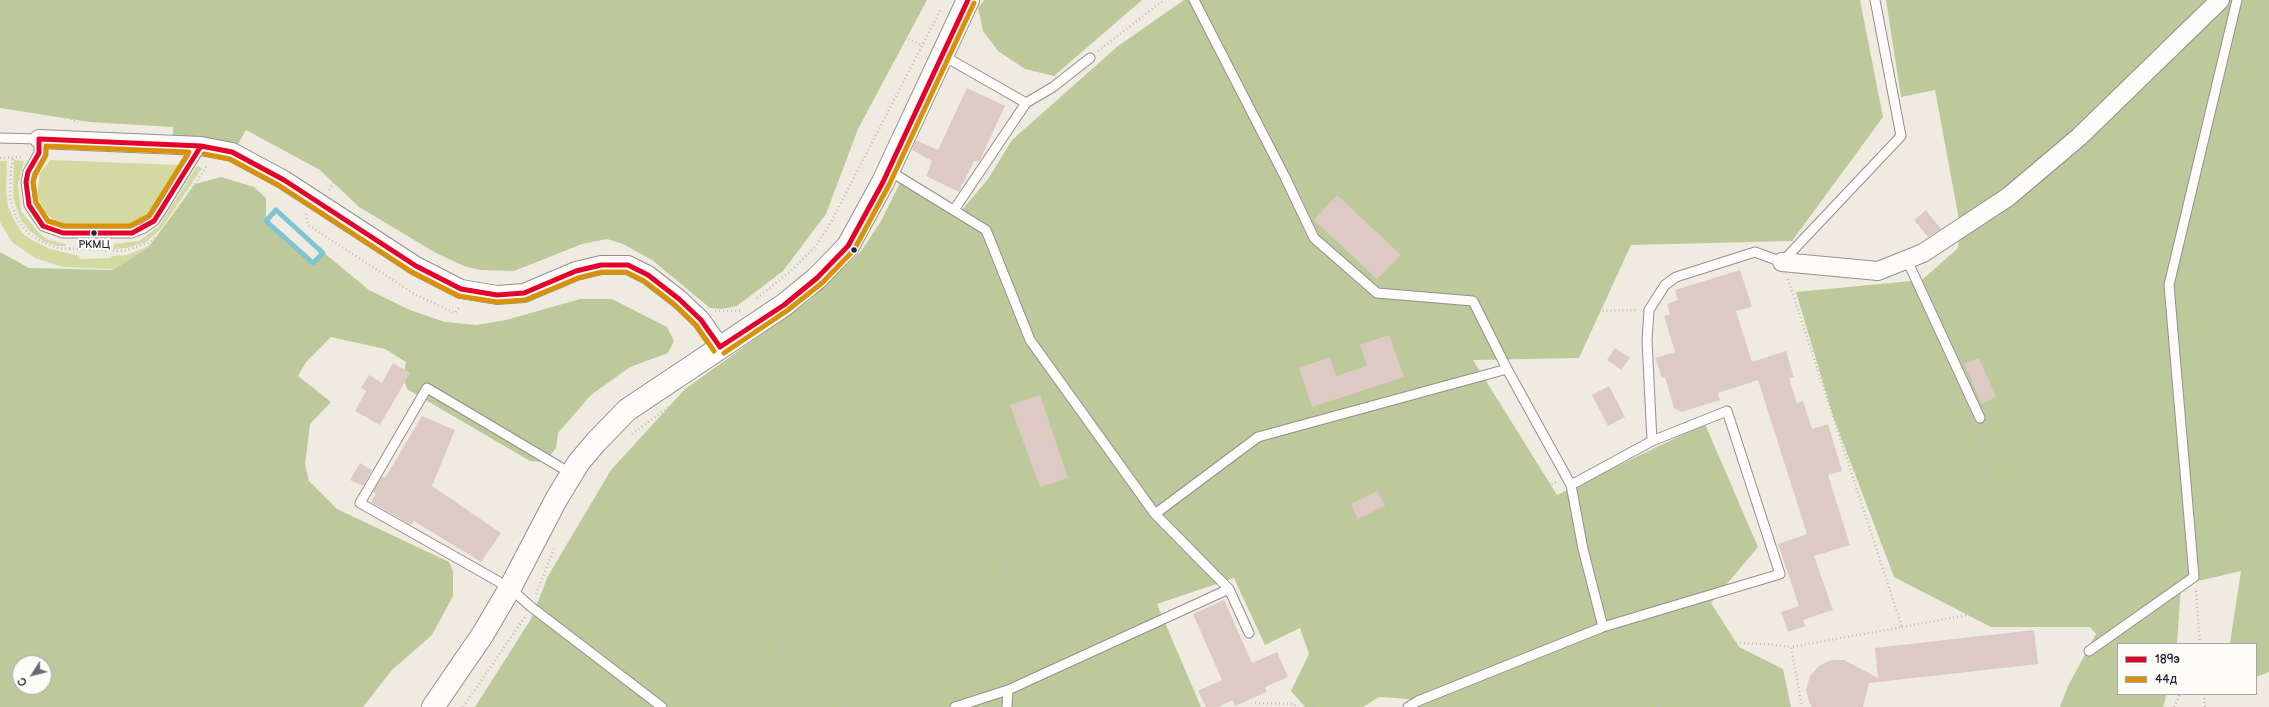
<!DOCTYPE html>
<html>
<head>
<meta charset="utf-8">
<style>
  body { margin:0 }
  #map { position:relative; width:2269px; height:707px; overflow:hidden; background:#f0ebe1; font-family:"Balsamiq Sans",sans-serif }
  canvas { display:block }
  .legend { position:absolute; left:2117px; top:643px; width:140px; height:52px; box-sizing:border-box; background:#fdfcf7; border:1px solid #a5a5ac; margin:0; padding:5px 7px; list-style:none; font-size:12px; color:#22223b }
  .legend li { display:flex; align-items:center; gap:8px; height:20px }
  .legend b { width:20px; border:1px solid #a5a5ac }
  .north { position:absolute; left:12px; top:655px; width:40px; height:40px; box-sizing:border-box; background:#fdfcf7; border:1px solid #a5a5ac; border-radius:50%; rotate:234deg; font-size:11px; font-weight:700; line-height:16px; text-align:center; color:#22223b }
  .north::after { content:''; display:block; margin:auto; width:14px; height:18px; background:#6a6875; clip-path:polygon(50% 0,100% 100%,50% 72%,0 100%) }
</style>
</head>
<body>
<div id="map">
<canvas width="2269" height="707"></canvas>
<ul class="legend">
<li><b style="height:5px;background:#e4002b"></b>189э</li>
<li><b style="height:5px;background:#d79209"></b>44д</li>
</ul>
<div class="north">С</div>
</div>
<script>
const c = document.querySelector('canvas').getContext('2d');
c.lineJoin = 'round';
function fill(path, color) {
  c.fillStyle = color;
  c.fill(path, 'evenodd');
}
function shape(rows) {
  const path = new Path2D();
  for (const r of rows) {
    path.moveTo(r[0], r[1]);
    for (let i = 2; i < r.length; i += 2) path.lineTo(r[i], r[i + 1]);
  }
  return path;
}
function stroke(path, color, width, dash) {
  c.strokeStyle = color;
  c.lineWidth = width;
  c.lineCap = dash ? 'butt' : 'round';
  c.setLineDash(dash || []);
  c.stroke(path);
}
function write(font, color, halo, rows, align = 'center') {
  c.font = font + ' "Balsamiq Sans",sans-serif';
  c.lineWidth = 4;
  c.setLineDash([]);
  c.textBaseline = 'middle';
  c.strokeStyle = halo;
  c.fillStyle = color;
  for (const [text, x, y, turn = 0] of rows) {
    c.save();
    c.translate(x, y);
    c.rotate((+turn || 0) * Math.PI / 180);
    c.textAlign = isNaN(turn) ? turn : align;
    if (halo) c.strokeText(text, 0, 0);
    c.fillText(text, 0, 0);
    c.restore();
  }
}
const green = shape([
  [14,160,24,161,18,184,21,211,40,234,49,240,66,244,66,246,57,246,43,241,30,231,21,220,13,198],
  [51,160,180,165,163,198,151,213,141,222,130,225,65,226,57,223,46,213,37,196,40,173],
  [0,161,7,161,6,187,8,206,14,220,22,233,32,240,50,249,79,256,80,259,111,258,112,256,127,255,158,242,114,273,112,269,63,267,35,258,12,242,0,222],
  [197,166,202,168,161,229,146,242,127,248,113,249,114,244,139,241,159,226]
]);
const forest = shape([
  [0,0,927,0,858,129,826,214,783,271,737,306,722,309,710,308,652,260,623,244,607,239,582,244,514,271,480,270,464,266,436,253,359,207,320,170,246,130,238,144,173,140,173,127,89,122,0,108],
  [984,0,1142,0,1054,76,1025,69,998,51,983,31,978,8],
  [1184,0,1860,0,1883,117,1792,241,1631,245,1579,358,1473,360,1557,495,1705,424,1758,547,1711,603,1739,647,1783,669,1791,707,1420,707,1409,699,1379,697,1363,707,1305,707,1291,691,1309,654,1300,628,1265,645,1234,578,1157,604,1201,707,475,707,531,619,548,576,611,470,685,389,810,300,862,250,881,221,901,181,957,216,988,179,1012,140,1118,46],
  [1886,0,2269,0,2269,672,2256,677,2256,644,2230,643,2241,571,2181,585,2177,644,2118,644,2118,694,2167,694,2163,707,2060,707,2068,686,2096,634,2090,627,1991,627,1894,577,1833,416,1796,292,1922,280,1958,248,1960,225,1935,90,1901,97],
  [221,177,254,187,266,198,266,221,313,263,323,252,369,290,410,310,445,322,476,325,506,320,580,299,612,299,667,327,674,341,668,353,630,367,591,395,558,433,556,448,549,457,541,462,530,461,407,389,403,378,406,362,385,349,331,337,306,362,298,376,331,402,310,424,305,465,309,481,337,509,449,562,453,571,453,596,432,635,392,670,363,707,0,707,0,252,29,268,113,270,148,248,195,184],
  [20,663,44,663,44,687,20,687]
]);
const stream = shape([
  [276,210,323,253,313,263,266,221,276,210]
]);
const building = shape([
  [967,88,1005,106,979,162,974,161,959,192,926,176,932,161,912,150,916,140,938,150],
  [1337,195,1401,255,1377,279,1314,220],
  [1926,210,1941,229,1928,237,1914,220],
  [1740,270,1752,307,1736,311,1752,362,1786,351,1794,377,1789,378,1797,403,1803,401,1812,429,1828,424,1842,471,1828,475,1850,545,1814,556,1833,610,1803,620,1805,626,1788,632,1781,612,1799,606,1778,544,1807,534,1758,380,1718,393,1720,400,1682,412,1674,408,1665,377,1662,378,1655,358,1675,352,1664,316,1670,314,1667,304,1678,300,1675,290],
  [1389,335,1404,377,1312,407,1299,368,1330,357,1336,376,1367,366,1360,345],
  [1615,348,1630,358,1621,370,1607,360],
  [1979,358,1996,397,1982,404,1964,364],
  [393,363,410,373,380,425,355,411,366,391,361,388,369,375,382,383],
  [1609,386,1625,417,1608,426,1592,395],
  [1040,395,1068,478,1040,487,1010,405],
  [422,416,455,430,432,486,501,533,481,562,414,521,411,525,371,502,376,494,373,492,382,476,385,478],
  [360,463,372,470,363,486,350,480],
  [1378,491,1385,506,1358,519,1351,504],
  [1224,600,1252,663,1277,652,1288,677,1265,687,1267,692,1235,706,1233,700,1218,707,1206,707,1198,691,1222,680,1193,614],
  [2034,630,2038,664,1869,683,1863,707,1812,707,1809,702,1806,689,1810,676,1819,666,1831,660,1844,660,1878,678,1875,648]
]);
const path = shape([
  [55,0,31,72,46,104,78,123],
  [825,0,921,45],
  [1098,51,1164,0],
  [0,84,45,104],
  [1260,102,1305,0],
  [1448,121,1510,0],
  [0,158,22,157],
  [13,159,11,169,10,199,18,221,30,235,44,243,58,248,124,251,149,243,156,237],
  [329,190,334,183],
  [188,194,208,164],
  [306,214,308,225,416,295,455,313,460,306],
  [1788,279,1902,627,1791,647],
  [757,298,793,269,816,246,830,224,941,9],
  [1487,303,1554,312,1637,310],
  [715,311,740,311],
  [1049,345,1110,358,1160,331,1208,270,1249,133],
  [711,375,743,416,803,484,826,519,827,540,804,566,785,606,777,707],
  [2189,376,2269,378],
  [632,434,670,406],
  [1556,482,1508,508,1512,533,1577,573],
  [1363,484,1381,489,1390,507,1386,514,1453,571,1509,553,1587,615],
  [2196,591,2200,644],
  [536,594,554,549],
  [1902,627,2000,609,1981,430],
  [1629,632,1674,641,1766,644,1791,647,1802,707],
  [2204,694,2205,707],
  [1255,703,1294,704,1296,707],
  [463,707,525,617],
  [843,707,1003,580,1016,521,983,405,1023,350],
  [1313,707,1316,702],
  [1658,707,1674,641],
  [2174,707,2180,694]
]);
const service = shape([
  [1194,0,1285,177,1314,238,1377,293,1473,301,1507,369,1571,485,1583,549,1603,627],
  [942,55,1026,103,954,210],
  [1026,103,1053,87,1090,58],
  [0,138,39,139,39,153,28,172,26,182,29,205,43,226,63,233,132,233,144,228,154,221,161,211,201,146],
  [888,170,986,230,1030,340,1155,514,1229,589,1249,633],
  [1907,260,1980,418],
  [572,474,427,388,360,503,510,588,530,606,662,707],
  [1571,485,1652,441,1647,340,1649,310,1665,285,1676,277,1755,252,1782,262,1901,136,1875,0],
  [1155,514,1258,437,1507,369],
  [2089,651,2194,577,2169,285,2237,0],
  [955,707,1008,690,1229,589],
  [1007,707,1008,690],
  [1408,707,1418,701,1603,627,1780,574,1727,411,1652,441]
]);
const minor = shape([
  [39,139,201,146,232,152,284,180,416,266,461,289,497,295,524,293,576,271,601,265,628,265,648,275,679,299,701,320,720,347],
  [1782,262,1878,271,1923,253,2008,197,2079,137,2220,0]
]);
const tertiary = shape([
  [433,707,483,634,510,588,557,498,579,462,596,442,627,410,784,305,817,278,848,246,883,182,968,0]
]);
const bus1 = shape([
  [39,139,201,146,154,221,132,233,63,233,43,226,29,205,26,182,28,172,39,153,39,139],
  [201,146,232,152,284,180,416,266,461,289,497,295,524,293,576,271,601,265,628,265,648,275,679,299,701,320,720,347],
  [720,347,784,305,817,278,848,246,883,182,968,0]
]);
const bus2 = shape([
  [46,146,189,152,149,216,130,226,64,226,48,221,36,202,33,182,35,175,46,155,46,146],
  [204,154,230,159,280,186,412,272,459,296,497,302,525,300,578,278,602,272,626,272,644,281,674,304,696,325,714,351],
  [724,353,788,310,822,283,854,250,889,185,974,3]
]);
const markers = [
  [94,233,3.5,"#22223b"],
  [854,250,3.5,"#22223b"]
];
const busNames = [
  ["РКМЦ",94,245]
];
fill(green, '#d2d9a1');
fill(forest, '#bdc99a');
stroke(stream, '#7ec4d2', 5);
fill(building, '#ddcac5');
stroke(service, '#939090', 11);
stroke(minor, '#939090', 20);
stroke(tertiary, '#939090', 24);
stroke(path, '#bebdbe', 2.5, [1, 3]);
stroke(service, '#fdfcfa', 9);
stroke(minor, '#fdfcfa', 18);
stroke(tertiary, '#fdfcfa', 22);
stroke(bus1, '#e4002b', 5);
stroke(bus2, '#d79209', 5);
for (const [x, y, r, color] of markers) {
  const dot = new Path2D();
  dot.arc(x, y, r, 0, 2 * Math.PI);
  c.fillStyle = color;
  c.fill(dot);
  stroke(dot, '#fdfcf7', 1.5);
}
write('11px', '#22223b', '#fdfcf7', busNames);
</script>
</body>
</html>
